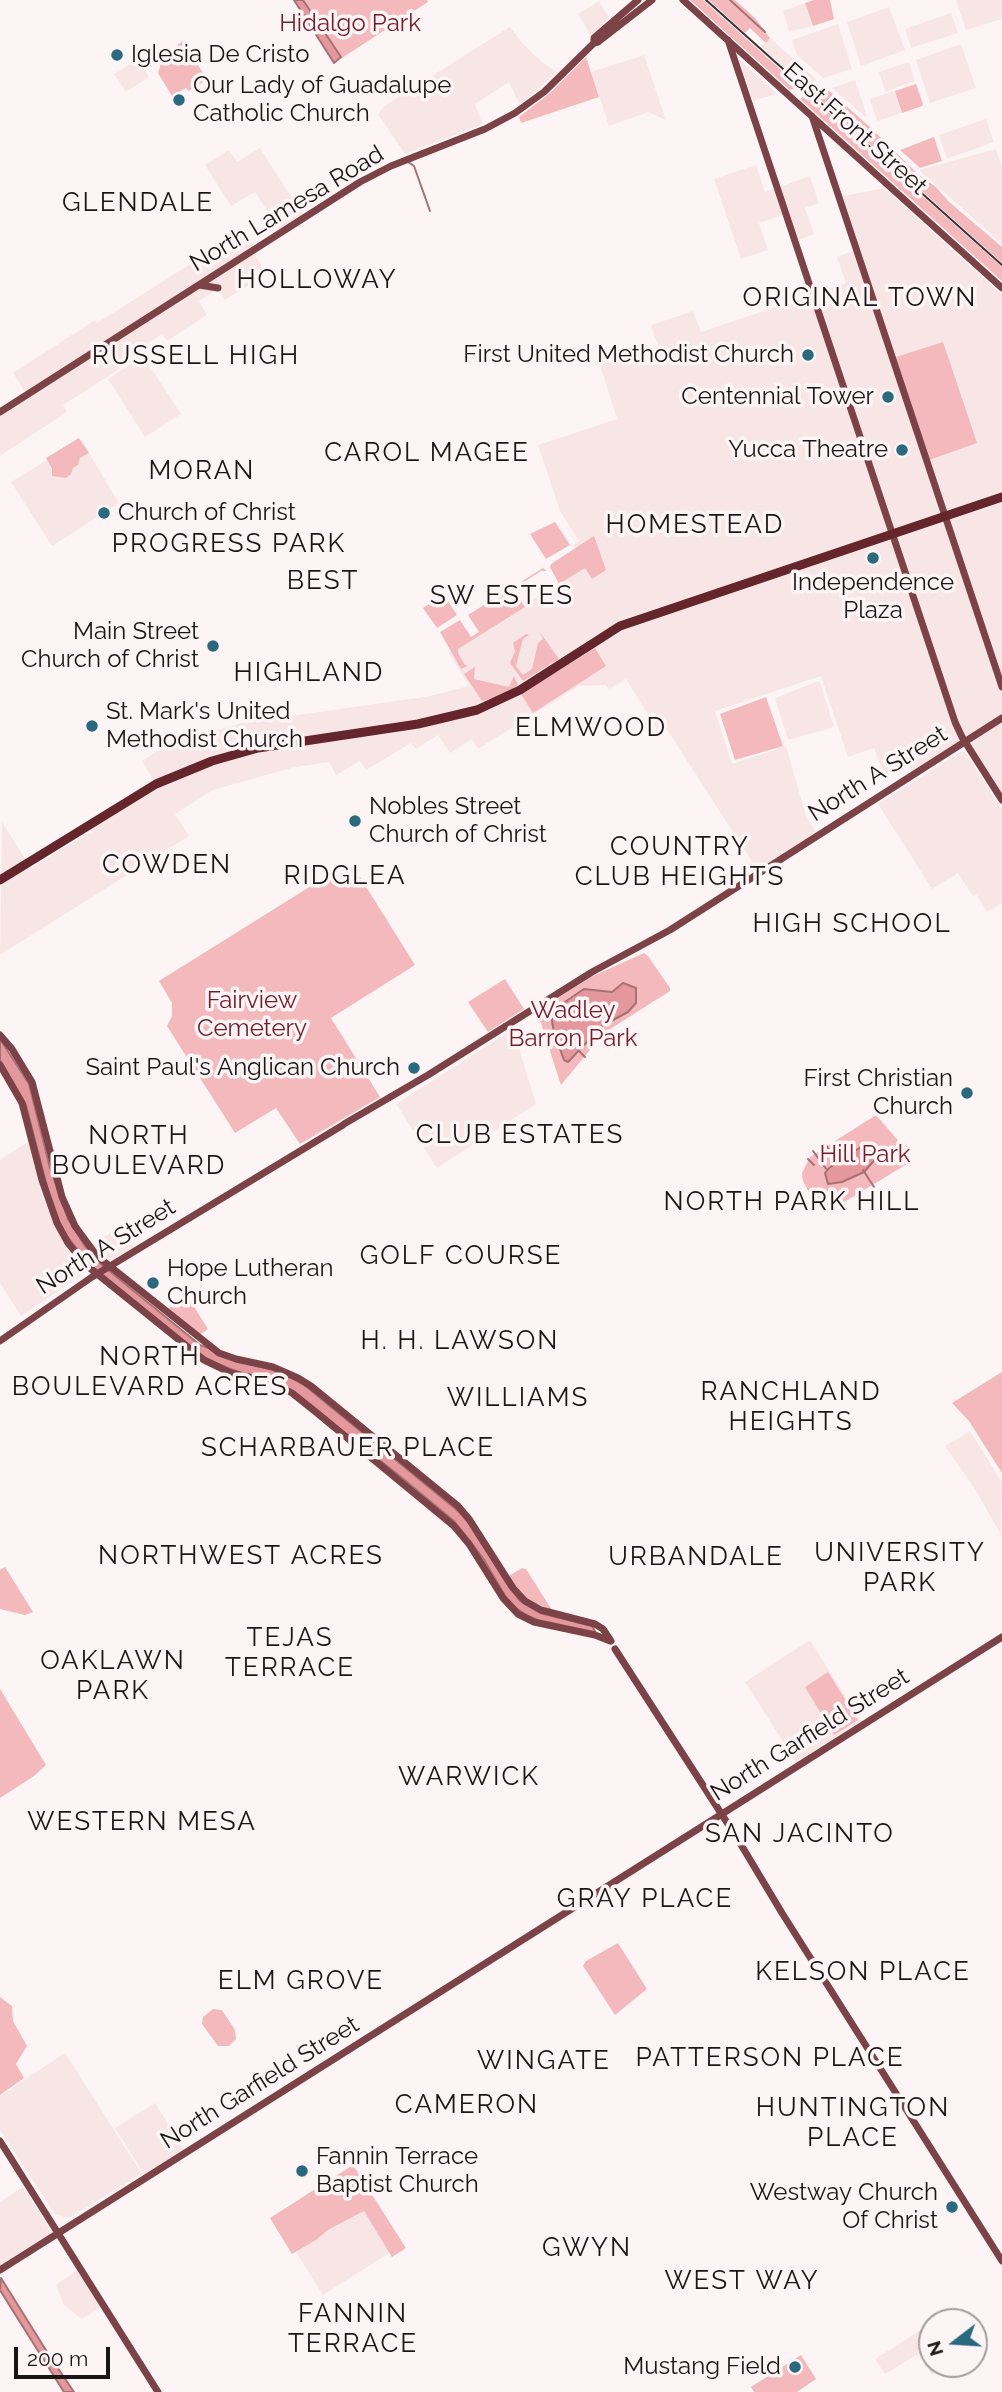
<!DOCTYPE html>
<html>
<head>
<meta charset="utf-8">
<style>
  body { margin:0 }
  #map { position:relative; width:1002px; height:2392px; overflow:hidden; background:#fdf5f5; font-family:Raleway,sans-serif }
  canvas { display:block }
  .north { position:absolute; left:918px; top:2308px; width:70px; height:70px; box-sizing:border-box; background:#fdf5f5; border:2px solid #a39c9c; border-radius:50%; rotate:253deg; font-size:19px; font-weight:700; line-height:28px; text-align:center; color:#1b1616 }
  .north::after { content:''; display:block; margin:auto; width:24px; height:32px; background:#2b697f; clip-path:polygon(50% 0,100% 100%,50% 72%,0 100%) }
  .scale { position:absolute; left:14px; top:2347px; width:96px; height:32px; box-sizing:border-box; border:4px solid #1b1616; border-top:0; padding-left:9px; font-size:21px; line-height:24px; white-space:nowrap; color:#1b1616; -webkit-text-stroke:5px #fdf5f5; paint-order:stroke }
</style>
</head>
<body>
<div id="map">
<canvas width="1002" height="2392"></canvas>
<div class="north">N</div>
<div class="scale">200 m</div>
</div>
<script>
const c = document.querySelector('canvas').getContext('2d');
c.lineJoin = 'round';
function fill(path, color) {
  c.fillStyle = color;
  c.fill(path, 'evenodd');
}
function shape(rows) {
  const path = new Path2D();
  for (const r of rows) {
    path.moveTo(r[0], r[1]);
    for (let i = 2; i < r.length; i += 2) path.lineTo(r[i], r[i + 1]);
  }
  return path;
}
function stroke(path, color, width, dash) {
  c.strokeStyle = color;
  c.lineWidth = width;
  c.lineCap = dash ? 'butt' : 'round';
  c.setLineDash(dash || []);
  c.stroke(path);
}
function write(font, color, halo, rows, align = 'center') {
  c.font = font + ' Raleway,sans-serif';
  c.lineWidth = 7;
  c.setLineDash([]);
  c.textBaseline = 'middle';
  c.strokeStyle = halo;
  c.fillStyle = color;
  for (const [text, x, y, turn = 0] of rows) {
    c.save();
    c.translate(x, y);
    c.rotate((+turn || 0) * Math.PI / 180);
    c.textAlign = isNaN(turn) ? turn : align;
    if (halo) c.strokeText(text, 0, 0);
    c.fillText(text, 0, 0);
    c.restore();
  }
}
const built = shape([
  [956,0,1002,0,1002,19,966,30],
  [599,1,609,18,591,36,578,14],
  [805,3,813,26,789,32,783,11],
  [889,7,905,50,861,66,847,22],
  [951,13,958,33,911,48,905,29],
  [838,24,852,69,823,78,797,55,792,40],
  [510,27,524,45,543,63,557,72,522,103,519,103,509,82,475,104,483,124,405,154,378,114,384,106],
  [770,38,817,80,804,85,761,47],
  [961,44,976,88,930,103,916,60],
  [644,55,666,120,648,112,609,126,591,72],
  [138,59,149,77,126,92,114,74],
  [739,59,776,93,776,94,753,101],
  [909,62,915,81,885,92,879,72],
  [855,80,867,116,865,117,832,88],
  [895,91,902,113,877,121,870,99],
  [986,119,994,142,947,159,939,135],
  [260,148,305,218,281,233,255,192,231,206,205,165,229,150,237,162],
  [996,149,1002,167,1002,244,919,170],
  [756,165,765,192,810,176,819,203,805,208,814,234,795,241,786,214,759,223,768,250,741,259,714,179],
  [884,188,1002,295,1002,800,965,742,913,775,909,764,883,773,874,748,848,757,821,676,715,711,732,764,786,746,806,816,818,835,760,874,666,728,658,731,626,679,609,689,606,685,579,686,478,749,472,739,450,753,438,735,416,749,411,743,366,770,360,761,336,775,329,762,291,768,213,790,175,814,189,836,0,955,2,822,31,868,90,832,93,835,88,825,155,783,142,761,168,744,242,723,430,696,469,686,449,653,586,565,573,545,579,541,560,511,538,445,617,419,600,365,658,346,651,325,693,311,701,332,846,283,837,257,856,250,839,197],
  [583,649,596,670,542,679],
  [244,230,256,249,253,252,267,274,225,300,218,289,199,301,207,315,167,341,162,334,143,347,146,352,63,405,67,412,0,456,0,413,27,395,13,373,95,320,97,323],
  [143,356,181,414,145,437,108,379],
  [89,453,119,503,52,546,11,482,47,460,53,473,66,478,71,474,73,468,80,458],
  [818,681,820,682,834,727,788,740,775,698],
  [962,751,966,753,1002,810,1002,903,987,912,976,894,973,896,958,873,932,889,878,804],
  [513,1029,536,1104,437,1168,396,1104],
  [28,1142,43,1197,56,1227,66,1248,85,1268,85,1273,21,1316,0,1283,0,1160],
  [121,1226,134,1247,108,1261,91,1245],
  [970,1431,1002,1482,1001,1535,975,1489,945,1446],
  [810,1640,861,1721,796,1762,745,1682],
  [65,2053,142,2174,69,2218,55,2214,0,2130,0,2096],
  [155,2103,187,2154,147,2179,115,2128],
  [23,2187,52,2233,0,2265,0,2202],
  [364,2211,391,2252,323,2295,296,2252,316,2240,328,2230],
  [80,2268,104,2305,82,2319,64,2305,56,2285],
  [932,2323,932,2364,948,2364,932,2375,918,2354,885,2374,875,2359]
]);
const green = shape([
  [304,0,427,0,428,2,342,58],
  [690,0,703,0,800,87,790,90],
  [709,0,735,0,755,18,770,38,766,43,750,28,745,33],
  [814,0,830,0,834,19,813,26,805,3],
  [183,41,203,73,199,76,203,82,189,91,186,88,172,96,158,73,164,54],
  [586,57,599,97,521,123,519,117,550,93],
  [916,84,923,104,922,106,902,113,895,91],
  [827,89,870,127,919,175,936,187,948,201,1002,247,1002,263,813,93],
  [808,94,1002,267,1002,281,800,99],
  [934,137,942,161,920,168,900,150],
  [943,342,977,443,929,460,896,357],
  [79,438,89,453,80,458,78,465,73,468,71,474,66,478,52,476,52,469,46,458],
  [555,522,570,545,546,559,530,534],
  [594,536,606,570,592,579,585,568,559,584,550,567,551,564],
  [543,568,547,571,541,571,516,587,519,590,516,593,525,607,458,649,458,653,465,665,468,666,461,669,440,632,460,620,471,637,479,632,468,615],
  [444,595,457,615,437,628,423,608],
  [539,631,559,659,523,681,510,663,515,651,513,643,526,634,529,635,523,639,516,666,523,675,532,669,538,643,543,639],
  [595,648,606,666,533,713,521,694],
  [475,667,474,679,509,687,514,676,518,685,501,696,482,701,464,674],
  [766,697,783,746,735,760,720,714],
  [334,874,339,878,360,877,415,965,331,1018,380,1097,300,1144,276,1108,235,1133,167,1026,172,1016,172,1003,159,981,311,886],
  [644,953,648,956,670,988,670,991,604,1033,561,1085,537,1011,591,977],
  [505,979,524,1009,488,1032,468,1002],
  [876,1115,908,1152,910,1158,907,1164,841,1204,829,1206,819,1204,812,1198,803,1181,802,1173,810,1157],
  [186,1294,208,1329,198,1336,167,1310],
  [1002,1372,1002,1473,969,1421,952,1403],
  [5,1567,33,1612,25,1615,0,1609,0,1570],
  [522,1568,526,1569,552,1610,528,1600,517,1590,509,1576],
  [828,1672,858,1720,834,1735,805,1687],
  [0,1689,46,1765,34,1776,0,1798],
  [618,1943,647,1989,615,2015,583,1966,586,1961],
  [0,1997,12,2006,13,2021,27,2046,16,2064,24,2078,0,2095],
  [213,2009,222,2010,235,2030,236,2039,229,2046,218,2046,202,2024,203,2017],
  [353,2165,406,2248,392,2257,364,2211,328,2230,316,2240,292,2254,270,2218],
  [801,2355,816,2379,797,2392,754,2392,751,2387]
]);
const water = shape([
  [294,0,303,0,341,57,334,63,294,0],
  [623,983,636,988,636,1003,628,1012,602,1026,568,1062,564,1060,554,1033,551,1015,556,1008,584,989,612,992,623,983],
  [0,1039,29,1084,50,1168,68,1219,85,1246,102,1265,200,1345,282,1373,303,1384,458,1511,470,1524,507,1584,520,1601,540,1613,592,1626,596,1633,542,1622,528,1616,514,1607,507,1599,483,1558,454,1521,401,1477,294,1393,207,1360,87,1262,63,1231,51,1202,26,1105,0,1060,0,1039],
  [872,1144,878,1148,879,1155,864,1172,842,1182,828,1184,825,1173,829,1168,864,1145,872,1144],
  [1,2278,49,2355,74,2392,64,2392,35,2346,0,2290,1,2278]
]);
const stream = shape([
  [730,0,765,32],
  [408,162,414,166,430,211],
  [542,1009,552,1014],
  [579,1051,585,1057],
  [826,1145,839,1164],
  [813,1151,827,1170],
  [808,1159,814,1165],
  [863,1170,874,1187]
]);
const major = shape([
  [683,0,1002,288],
  [728,40,955,722,962,737,1002,800],
  [594,43,594,38,638,0],
  [812,116,1002,687],
  [199,285,218,288],
  [0,412,360,182,391,166,485,129,515,113,544,92,594,43,598,42,652,0],
  [0,1035,12,1049,32,1082,62,1197,75,1226,97,1256,219,1353,236,1359,273,1367,298,1378,311,1386,458,1506,469,1519,513,1588,525,1601,541,1610,595,1624,603,1629,611,1641],
  [0,1065,22,1103,42,1180,57,1223,68,1243,86,1265,204,1360,231,1373,271,1382,292,1393,317,1413,454,1526,469,1544,503,1598,518,1614,534,1622,595,1635,610,1641],
  [344,1124,428,1075,592,972,670,930,1002,718],
  [0,1341,92,1277,343,1125],
  [615,1649,737,1838,782,1913,1002,2261],
  [0,2141,158,2392],
  [0,2270,1002,1637]
]);
const highway = shape([
  [0,880,156,784,212,761,258,748,418,724,477,710,520,690,620,626,1002,497]
]);
const rail = shape([
  [706,0,1002,265]
]);
const markers = [
  [117,55,7,"#2b697f"],
  [179,100,7,"#2b697f"],
  [808,355,7,"#2b697f"],
  [888,397,7,"#2b697f"],
  [902,450,7,"#2b697f"],
  [104,513,7,"#2b697f"],
  [873,558,7,"#2b697f"],
  [213,646,7,"#2b697f"],
  [92,726,7,"#2b697f"],
  [355,821,7,"#2b697f"],
  [414,1068,7,"#2b697f"],
  [967,1093,7,"#2b697f"],
  [153,1283,7,"#2b697f"],
  [302,2171,7,"#2b697f"],
  [952,2207,7,"#2b697f"],
  [795,2367,7,"#2b697f"]
];
const parkNames = [
  ["Hidalgo Park",350,24],
  ["Fairview",252,1001],
  ["Cemetery",252,1029],
  ["Wadley",573,1011],
  ["Barron Park",573,1039],
  ["Hill Park",865,1155]
];
const poiNames = [
  ["Iglesia De Cristo",131,55,"left"],
  ["Our Lady of Guadalupe",193,86,"left"],
  ["Catholic Church",193,114,"left"],
  ["First United Methodist Church",794,355],
  ["Centennial Tower",874,397],
  ["Yucca Theatre",888,450],
  ["Church of Christ",118,513,"left"],
  ["Independence",873,583,"center"],
  ["Plaza",873,611,"center"],
  ["Main Street",199,632],
  ["Church of Christ",199,660],
  ["St. Mark's United",106,712,"left"],
  ["Methodist Church",106,740,"left"],
  ["Nobles Street",369,807,"left"],
  ["Church of Christ",369,835,"left"],
  ["Saint Paul's Anglican Church",400,1068],
  ["First Christian",953,1079],
  ["Church",953,1107],
  ["Hope Lutheran",167,1269,"left"],
  ["Church",167,1297,"left"],
  ["Fannin Terrace",316,2157,"left"],
  ["Baptist Church",316,2185,"left"],
  ["Westway Church",938,2193],
  ["Of Christ",938,2221],
  ["Mustang Field",781,2367]
];
const streetNames = [
  ["East Front Street",855,129,42],
  ["North Lamesa Road",287,209,-31],
  ["North A Street",878,774,-32],
  ["North A Street",106,1247,-32],
  ["North Garfield Street",810,1735,-32],
  ["North Garfield Street",260,2083,-32]
];
const neighbourhoodNames = [
  ["GLENDALE",138,203],
  ["HOLLOWAY",317,280],
  ["ORIGINAL TOWN",860,298],
  ["RUSSELL HIGH",196,356],
  ["CAROL MAGEE",427,453],
  ["MORAN",202,471],
  ["HOMESTEAD",695,525],
  ["PROGRESS PARK",229,544],
  ["BEST",323,581],
  ["SW ESTES",502,596],
  ["HIGHLAND",309,673],
  ["ELMWOOD",591,728],
  ["COUNTRY",680,847],
  ["CLUB HEIGHTS",680,877],
  ["COWDEN",167,865],
  ["RIDGLEA",345,876],
  ["HIGH SCHOOL",852,924],
  ["CLUB ESTATES",520,1135],
  ["NORTH",139,1136],
  ["BOULEVARD",139,1166],
  ["NORTH PARK HILL",792,1202],
  ["GOLF COURSE",461,1256],
  ["H. H. LAWSON",460,1341],
  ["NORTH",150,1357],
  ["BOULEVARD ACRES",150,1387],
  ["RANCHLAND",791,1392],
  ["HEIGHTS",791,1422],
  ["WILLIAMS",518,1398],
  ["SCHARBAUER PLACE",348,1448],
  ["UNIVERSITY",900,1553],
  ["PARK",900,1583],
  ["NORTHWEST ACRES",241,1556],
  ["URBANDALE",696,1557],
  ["TEJAS",290,1638],
  ["TERRACE",290,1668],
  ["OAKLAWN",113,1661],
  ["PARK",113,1691],
  ["WARWICK",469,1777],
  ["WESTERN MESA",142,1822],
  ["SAN JACINTO",800,1834],
  ["GRAY PLACE",645,1899],
  ["KELSON PLACE",863,1972],
  ["ELM GROVE",301,1981],
  ["PATTERSON PLACE",770,2058],
  ["WINGATE",544,2061],
  ["CAMERON",467,2105],
  ["HUNTINGTON",853,2108],
  ["PLACE",853,2138],
  ["GWYN",587,2248],
  ["WEST WAY",742,2281],
  ["FANNIN",353,2314],
  ["TERRACE",353,2344]
];
fill(built, '#f8e6e7');
fill(green, '#f3b9bc');
fill(water, '#e4989d');
stroke(water, '#a87174', 2);
stroke(stream, '#a87174', 2);
stroke(major, '#7b4348', 7);
stroke(highway, '#64252d', 9);
stroke(rail, '#3a3434', 2);
for (const [x, y, r, color] of markers) {
  const dot = new Path2D();
  dot.arc(x, y, r, 0, 2 * Math.PI);
  c.fillStyle = color;
  c.fill(dot);
  stroke(dot, '#fdf5f5', 2.5);
}
write('24px', '#741c2c', '#fdf5f5', parkNames);
write('24px', '#1b1616', '#fdf5f5', poiNames, 'right');
write('24px', '#1b1616', '#fdf5f5', streetNames);
c.letterSpacing = '2px';
write('26px', '#1b1616', '#fdf5f5', neighbourhoodNames);
c.letterSpacing = '0px';
</script>
</body>
</html>
